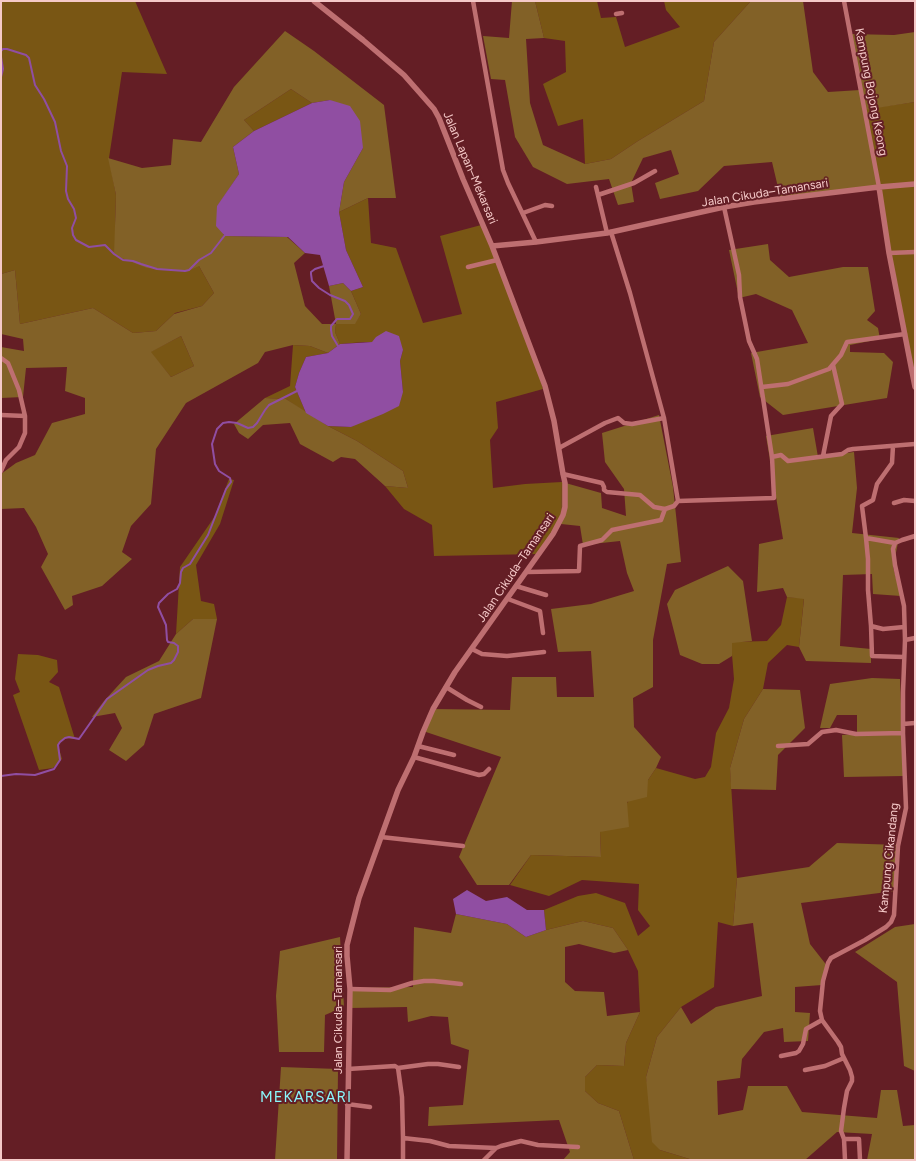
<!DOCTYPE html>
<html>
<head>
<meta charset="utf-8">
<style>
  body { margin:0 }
  #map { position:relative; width:916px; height:1161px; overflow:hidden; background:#641e25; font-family:Figtree,sans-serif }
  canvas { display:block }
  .frame { position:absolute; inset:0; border:2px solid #f5c9c8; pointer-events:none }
</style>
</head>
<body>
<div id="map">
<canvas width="916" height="1161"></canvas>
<div class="frame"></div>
</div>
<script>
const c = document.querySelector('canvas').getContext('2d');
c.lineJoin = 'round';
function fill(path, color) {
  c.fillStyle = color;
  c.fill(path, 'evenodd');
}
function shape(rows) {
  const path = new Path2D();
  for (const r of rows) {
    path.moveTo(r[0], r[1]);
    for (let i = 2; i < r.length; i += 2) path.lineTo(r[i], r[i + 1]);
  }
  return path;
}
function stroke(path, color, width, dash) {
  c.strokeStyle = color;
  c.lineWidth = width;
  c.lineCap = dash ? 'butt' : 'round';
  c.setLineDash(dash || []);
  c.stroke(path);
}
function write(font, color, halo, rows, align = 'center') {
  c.font = font + ' Figtree,sans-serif';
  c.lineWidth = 4;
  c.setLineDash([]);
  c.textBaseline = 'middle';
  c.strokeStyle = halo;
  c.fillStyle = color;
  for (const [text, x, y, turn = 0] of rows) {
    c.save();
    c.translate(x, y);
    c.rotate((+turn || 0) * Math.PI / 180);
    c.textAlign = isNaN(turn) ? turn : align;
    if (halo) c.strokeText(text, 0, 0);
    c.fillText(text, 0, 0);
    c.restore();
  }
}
const green = shape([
  [1,1,135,1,167,74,122,72,109,158,116,195,115,227,199,266,214,293,202,306,175,313,156,331,133,333,93,308,20,324,15,270,1,274],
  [535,1,597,1,601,18,616,17,625,47,680,27,666,10,664,1,753,1,750,2,714,42,704,101,638,141,611,159,585,164,583,119,558,126,543,84,566,72,565,41,544,38],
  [291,89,312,103,254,131,244,120],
  [915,102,915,391,864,109],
  [368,198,371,243,396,248,423,323,462,314,440,236,485,224,532,351,543,389,496,402,498,428,490,440,493,488,525,484,562,482,561,524,538,554,434,556,432,525,404,509,385,486,408,488,403,471,357,441,328,426,351,427,403,392,400,361,403,350,372,342,364,342,340,344,335,332,336,324,355,323,361,314,351,291,363,287,346,250,339,212],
  [181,336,194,366,171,377,150,352],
  [293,345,310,346,328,353,306,357,299,373,295,387,306,413,286,399,265,398,290,386],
  [229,479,234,480,220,524,196,565,201,601,214,604,217,619,193,619,176,634,180,567,215,516],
  [787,597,804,598,799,647,787,645,768,663,763,689,744,719,730,768,737,878,733,926,718,922,714,987,681,1007,657,1037,646,1077,660,1150,693,1160,634,1160,619,1111,598,1103,585,1091,585,1077,597,1065,624,1066,626,1043,640,1012,638,971,628,950,613,928,583,921,546,930,544,910,578,896,596,893,625,903,638,936,650,926,638,910,639,884,582,880,549,896,510,885,531,855,601,857,600,832,648,780,656,768,695,779,705,777,711,767,716,733,729,708,734,679,731,642,767,641,781,625],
  [18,654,38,655,57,660,58,672,49,682,59,687,75,739,64,738,58,745,62,759,53,768,39,770,13,695,20,692,15,679]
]);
const forest = shape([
  [512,1,535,1,544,38,526,39,530,103,543,145,585,164,611,159,638,141,704,101,714,42,750,2,753,1,803,1,813,72,828,92,860,90,850,34,894,35,915,32,915,102,864,110,879,189,781,200,772,162,724,166,698,191,660,199,655,183,679,174,671,150,643,158,631,183,634,202,618,205,609,179,567,184,533,167,515,137,505,80,491,79,483,36,509,38],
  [285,31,314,51,384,105,396,198,368,198,339,212,344,182,363,148,330,100,312,103,291,89,244,120,254,131,233,147,239,174,217,207,224,236,287,237,305,253,294,263,305,306,322,324,336,324,329,286,343,283,351,291,361,314,355,324,336,324,335,332,340,344,328,353,310,346,293,345,265,352,258,363,186,403,156,449,151,504,131,526,122,552,132,559,102,586,72,596,73,605,65,610,41,567,48,554,36,527,24,508,1,509,1,474,16,463,35,455,52,423,85,414,85,398,65,391,67,367,26,368,23,397,1,398,1,347,24,351,23,339,1,334,1,274,15,270,20,324,93,308,133,333,156,331,174,314,202,306,214,293,199,266,188,271,147,268,114,255,116,195,108,158,142,168,171,165,173,139,201,142,234,87],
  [181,336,194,366,171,377,151,352],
  [768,244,770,260,789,277,843,267,868,267,875,311,867,320,878,328,880,339,850,345,850,352,884,353,893,362,887,398,783,415,760,397,751,353,808,343,792,310,756,294,739,298,729,250],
  [265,398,286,399,328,426,357,441,403,471,408,488,385,486,355,459,341,457,333,462,300,444,290,423,263,425,248,439,239,433,234,424],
  [659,415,673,487,681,562,667,564,653,640,653,687,633,698,634,727,661,757,656,768,648,780,647,797,627,802,629,827,600,832,601,857,531,855,509,885,477,885,459,857,501,757,423,731,432,709,510,710,512,677,556,677,557,697,594,697,591,651,558,652,551,609,591,604,634,591,627,573,620,541,583,545,580,526,561,524,562,482,601,493,602,508,626,516,624,489,605,462,602,433],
  [813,428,818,457,854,452,857,488,852,533,899,538,893,567,901,596,873,594,872,574,843,575,840,646,871,649,871,663,806,661,799,647,804,599,787,597,783,588,757,592,759,544,783,539,766,436],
  [728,566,743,581,752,641,732,643,732,656,719,664,702,664,680,655,667,604,675,590],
  [193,619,217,619,201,698,154,714,144,745,126,761,109,750,122,728,115,713,92,717,104,701,126,677,159,661,176,634],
  [872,678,900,679,904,776,844,777,842,735,857,734,857,715,837,715,830,728,820,728,830,684],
  [763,689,800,690,805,728,778,755,776,790,731,789,730,768,744,719],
  [837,843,900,845,895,891,801,903,810,944,828,967,822,985,795,987,795,1012,810,1013,808,1041,784,1042,783,1028,764,1032,742,1059,740,1078,717,1081,718,1115,743,1110,748,1086,787,1086,802,1112,877,1118,881,1090,897,1090,903,1126,915,1125,915,1160,867,1160,872,1134,837,1132,805,1160,693,1160,660,1150,652,1142,646,1077,657,1037,681,1007,691,1024,716,1007,762,996,753,923,733,926,737,878,809,867],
  [456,914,507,924,526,937,546,930,583,921,613,928,628,950,614,953,579,944,565,947,565,982,575,991,604,992,607,1016,640,1012,626,1043,624,1066,597,1065,585,1077,585,1091,598,1103,619,1111,634,1160,563,1160,570,1152,559,1120,428,1126,429,1107,463,1105,469,1050,451,1044,448,1017,431,1016,408,1022,407,1007,350,1008,349,988,413,987,414,927,451,933],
  [915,924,915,1071,904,1066,897,982,855,952,895,927],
  [340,937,344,1007,325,1015,324,1052,279,1052,276,996,280,951],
  [281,1067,338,1069,337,1160,275,1160]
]);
const water = shape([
  [330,100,350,106,360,121,363,148,344,182,339,212,346,250,363,287,351,291,343,283,329,286,320,255,305,253,288,237,225,236,216,226,217,206,239,174,233,147,254,131,312,103],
  [386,331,399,336,403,350,400,361,403,392,399,406,383,414,351,427,328,426,306,413,295,387,299,373,306,357,328,353,340,344,372,342,376,337],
  [467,890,486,901,507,897,527,910,544,910,546,930,526,937,507,924,456,914,453,899]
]);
const stream = shape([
  [1,51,3,49,7,49,26,55,29,58,35,85,44,99,55,122,61,151,67,166,66,191,68,199,74,209,76,218,72,228,73,235,76,240,89,247,105,245,114,254,123,260,133,261,141,264,157,269,185,271,189,270,199,260,211,253,225,235],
  [1,57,3,69,1,77],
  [324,266,315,269,311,272,311,274,312,281,319,288,330,295,345,301,349,305,353,314,350,319,337,319,331,326,331,330,332,336,338,346],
  [1,776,16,774,35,775,54,769,60,760,58,745,60,742,65,738,69,737,79,739,107,699,148,670,158,666,171,663,174,660,178,652,178,646,174,643,168,642,167,640,166,625,158,607,159,603,168,594,177,589,180,583,181,572,183,568,190,564,208,535,226,489,231,482,230,478,219,471,215,464,212,444,217,429,223,423,229,422,237,423,248,428,253,427,257,423,265,410,269,405,297,391]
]);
const minor = shape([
  [473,1,503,170,508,183,536,242],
  [844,1,879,187],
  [616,14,622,13],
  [596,187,607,233],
  [598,195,634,183,655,171],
  [523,213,545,205,552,206],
  [611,232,630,293,664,418,678,501],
  [889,253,915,252],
  [468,267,497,260],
  [1,358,8,363,19,390,25,416,25,433,19,447,6,460,1,471],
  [762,387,788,384,829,369,841,355,847,342,905,334],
  [1,415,25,416],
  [893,446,892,463,877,484,873,500,862,506,866,538,895,543],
  [559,448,605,423,618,418,624,423,632,424,664,418],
  [823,456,831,416,842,404,833,365],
  [772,457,781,455,788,461,842,454,848,450,853,449,915,444],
  [563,474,602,483,604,487,604,490,607,492,640,495,654,507,665,509],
  [894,503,904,500,915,501],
  [866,538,868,559,868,590,871,626,872,656,904,657],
  [527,572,579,571,580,546,602,540,612,530,661,520,665,509,674,506,678,501,774,498,772,457,757,359,749,341,740,297,739,275,724,207],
  [516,586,546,595],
  [508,599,540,611,543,633],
  [871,626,883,629,904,627],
  [905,640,915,638],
  [472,649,482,654,507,656,544,652],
  [446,687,467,700,481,707],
  [903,724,915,723],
  [418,746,454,755],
  [778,746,808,744,822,732,836,730,856,734,903,733],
  [414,757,479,775,484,774,489,769],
  [381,837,463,846],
  [350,989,390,990,412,983,424,981,434,981,461,984],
  [781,1056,796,1053,799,1051,803,1044,806,1029,822,1020],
  [398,1068,428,1064,438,1064,459,1067],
  [348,1069,395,1066,398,1068,402,1097,403,1138,430,1141,449,1146,496,1148],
  [805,1070,825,1066,844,1058],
  [347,1104,370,1107],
  [844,1139,859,1139,860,1160],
  [403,1160,403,1138],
  [484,1160,496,1148,501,1146,521,1141,538,1145,578,1147],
  [845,1160,844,1139,841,1131,844,1108,847,1091,852,1081,852,1077,850,1070,842,1054,841,1047,838,1042,822,1020,820,1011,823,981,828,963,831,958,865,940,886,927,891,922,894,915,898,846,906,808,903,733,903,692,905,640,904,606,895,565,893,549,895,543,902,540,915,536]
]);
const tertiary = shape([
  [314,1,363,40,404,75,434,109,439,118,463,179,492,246],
  [879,187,889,253,915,387],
  [347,1160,350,989,347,956,347,945,359,898,398,790,414,757,423,732,433,709,455,672,553,534,563,515,565,507,565,483,563,474,554,421,545,386,492,246,536,242,607,233,724,207,754,202,879,187,915,184]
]);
const streetNames = [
  ["Kampung Bojong Keong",871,92,79],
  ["Jalan Lapan–Mekarsari",470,168,67],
  ["Jalan Cikuda–Tamansari",765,193,-9],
  ["Jalan Cikuda–Tamansari",516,568,-56],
  ["Kampung Cikandang",889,858,-84],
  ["Jalan Cikuda–Tamansari",338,1010,-90]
];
const quarterNames = [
  ["MEKARSARI",306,1098]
];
fill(green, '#795614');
fill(forest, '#826127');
fill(water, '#904ea2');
stroke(stream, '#904ea2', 2);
stroke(minor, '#be6f71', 4.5);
stroke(tertiary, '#be6f71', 5.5);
write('12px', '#f5c9c8', '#641e25', streetNames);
c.letterSpacing = '1px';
write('15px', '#8af6fa', '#641e25', quarterNames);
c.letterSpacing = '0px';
</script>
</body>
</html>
